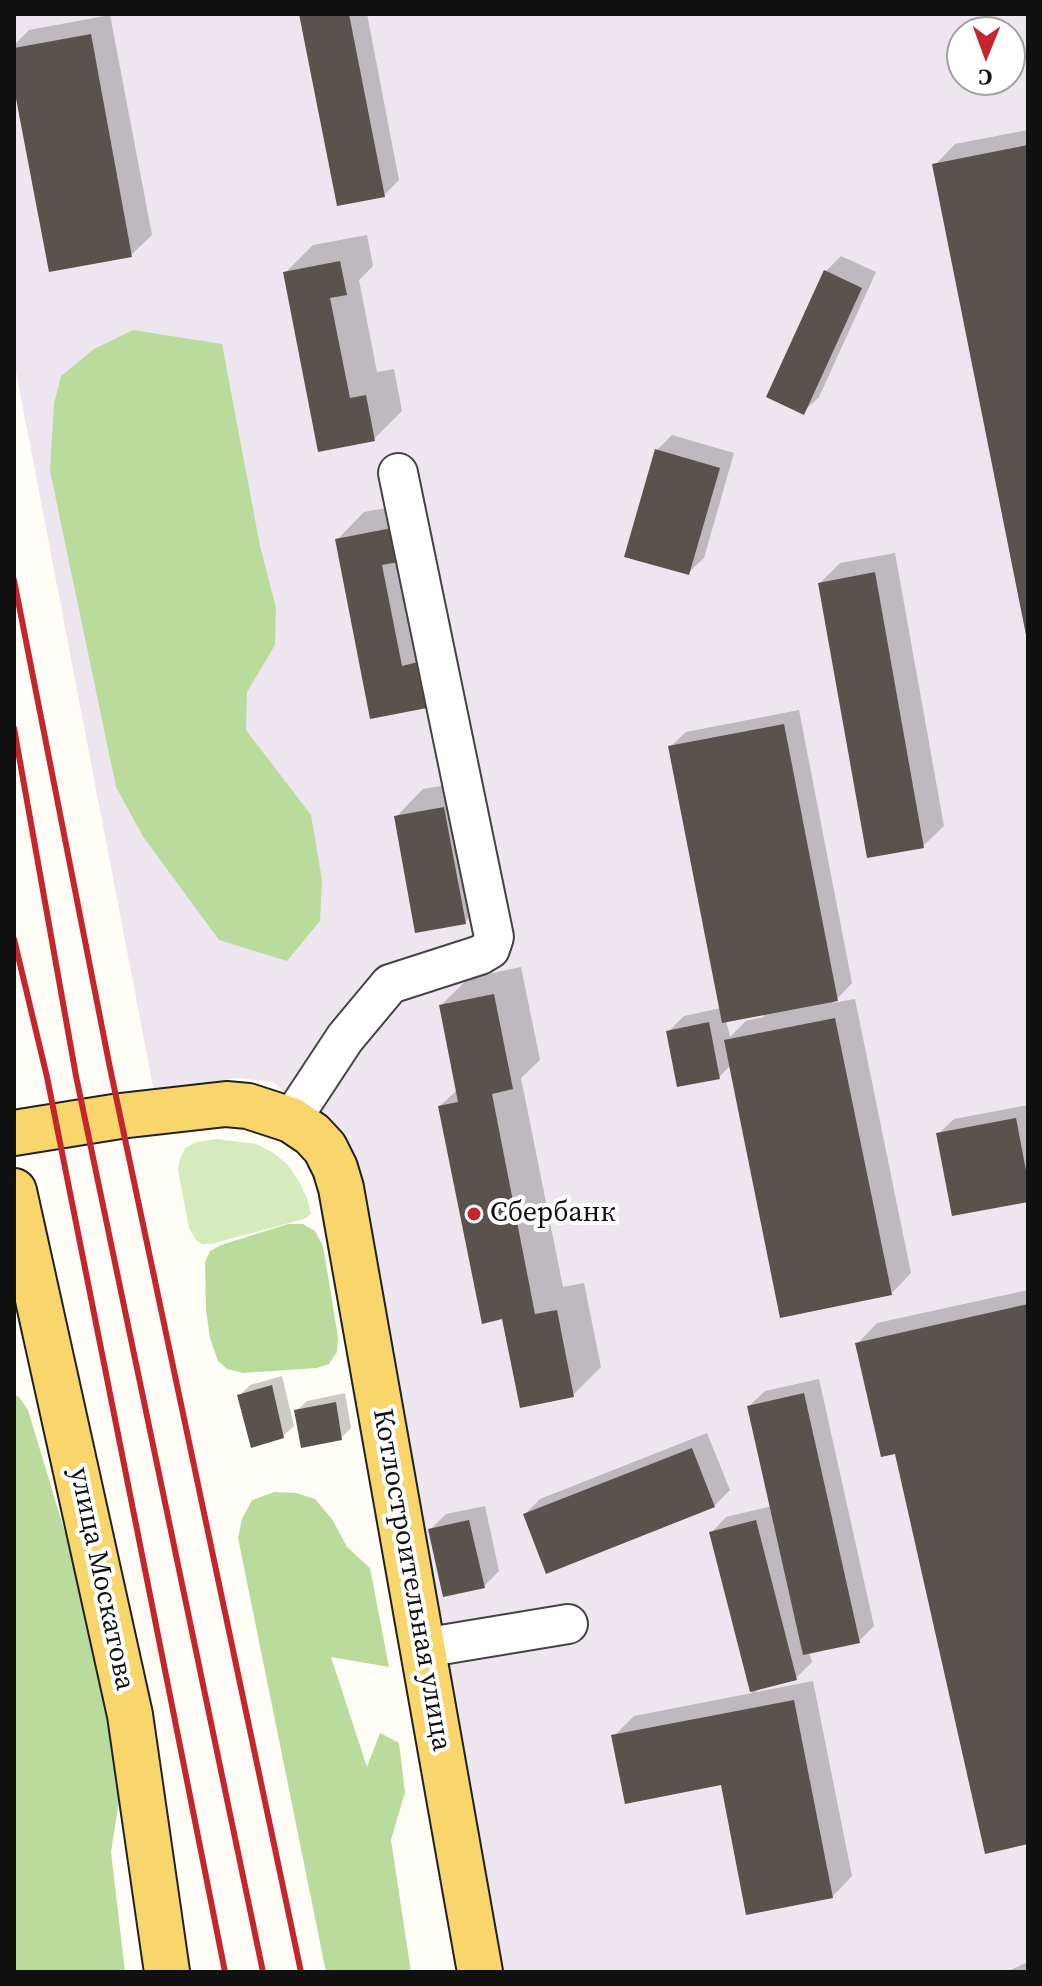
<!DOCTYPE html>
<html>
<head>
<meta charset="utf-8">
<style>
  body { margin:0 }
  #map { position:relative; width:1042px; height:1986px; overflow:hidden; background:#fffdf5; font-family:"Source Serif 4",serif }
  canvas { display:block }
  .frame { position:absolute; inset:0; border:16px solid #111; pointer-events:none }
  .north { position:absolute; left:946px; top:16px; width:80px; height:80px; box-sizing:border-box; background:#fff; border:2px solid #a0a0a0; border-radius:50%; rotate:181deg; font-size:22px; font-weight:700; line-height:32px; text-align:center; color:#111 }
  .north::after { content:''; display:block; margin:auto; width:28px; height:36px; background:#c4262e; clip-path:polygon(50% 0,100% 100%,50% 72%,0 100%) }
</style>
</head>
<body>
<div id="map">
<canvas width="1042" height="1986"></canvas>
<div class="frame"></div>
<div class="north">С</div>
</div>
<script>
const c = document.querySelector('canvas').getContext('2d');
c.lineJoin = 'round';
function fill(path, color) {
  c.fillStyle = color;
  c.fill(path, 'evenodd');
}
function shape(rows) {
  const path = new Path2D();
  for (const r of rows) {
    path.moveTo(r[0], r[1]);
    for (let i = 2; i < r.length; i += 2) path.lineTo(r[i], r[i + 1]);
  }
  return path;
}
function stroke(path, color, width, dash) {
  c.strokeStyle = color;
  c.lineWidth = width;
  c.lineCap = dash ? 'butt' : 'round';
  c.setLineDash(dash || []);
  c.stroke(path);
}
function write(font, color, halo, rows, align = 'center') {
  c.font = font + ' "Source Serif 4",serif';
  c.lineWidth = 8;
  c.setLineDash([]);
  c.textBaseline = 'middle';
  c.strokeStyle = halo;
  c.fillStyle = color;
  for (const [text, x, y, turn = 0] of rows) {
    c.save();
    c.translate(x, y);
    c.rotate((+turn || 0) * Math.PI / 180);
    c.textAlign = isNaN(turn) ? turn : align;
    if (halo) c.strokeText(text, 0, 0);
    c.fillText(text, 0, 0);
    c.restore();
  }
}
const industrial = shape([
  [14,14,1028,14,1028,1972,503,1972,351,1151,273,1082,237,1078,154,1092,14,361],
  [962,32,1010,32,1010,80,962,80]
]);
const green = shape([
  [216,1139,256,1144,272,1152,287,1164,298,1180,307,1198,311,1214,304,1219,211,1244,202,1244,196,1240,189,1228,178,1170,180,1159,185,1148,197,1142]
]);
const forest = shape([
  [133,330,222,344,260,546,276,608,275,645,247,692,246,730,311,815,322,880,320,921,287,961,219,940,144,838,116,787,50,471,54,404,61,376,94,349],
  [288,1224,303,1224,315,1231,323,1246,338,1337,337,1352,329,1364,317,1368,243,1373,227,1369,218,1361,210,1338,206,1310,205,1262,210,1251,221,1245],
  [14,1394,19,1397,28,1410,88,1609,120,1794,111,1852,125,1972,14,1972],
  [275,1492,296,1493,315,1499,332,1519,347,1547,370,1568,389,1667,331,1657,367,1767,380,1733,399,1743,405,1792,391,1840,411,1972,326,1972,238,1538,242,1519,252,1500]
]);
const shadow = shape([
  [301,14,367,14,399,180,384,195],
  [110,15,152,235,131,255,14,77,14,45,29,30],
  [1028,130,1028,637,935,165,955,144],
  [367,235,373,266,359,280,377,372,394,369,402,411,374,439,320,450,285,273,313,245],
  [841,256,876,272,819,397,803,412,826,271],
  [672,435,734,453,704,558,688,573,657,450],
  [419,502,454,678,426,706,372,717,337,540,364,512],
  [895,553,944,826,923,846,820,583,840,563],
  [799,710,852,983,833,1003,855,999,911,1273,891,1294,731,1065,719,1077,668,1032,684,1016,721,1008,670,747,686,732],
  [763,1013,764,1017,746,1021,730,1037,726,1020],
  [471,781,492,895,465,922,396,817,423,789],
  [521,967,540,1060,521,1078,563,1287,584,1283,601,1367,573,1395,503,1317,440,1106,458,1089,441,1005,469,978],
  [1028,1105,1028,1200,938,1134,954,1119],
  [1028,1290,1028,1842,896,1451,857,1344,877,1323],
  [282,1376,294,1426,283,1436,240,1395,250,1385],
  [819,1379,874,1626,859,1641,809,1652,812,1662,796,1678,756,1688,757,1692,813,1681,852,1876,832,1897,722,1783,614,1736,634,1716,752,1693,711,1533,726,1517,772,1506,749,1406,765,1391],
  [345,1393,351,1428,341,1438,296,1411,307,1401],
  [707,1433,730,1490,714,1506,525,1514,540,1499],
  [485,1506,499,1571,484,1586,430,1530,446,1514],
  [1028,1962,1028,1972,1006,1972]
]);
const building = shape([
  [299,14,349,14,385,197,337,206],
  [91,34,132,257,49,272,14,88,14,48],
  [1028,145,1028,640,1027,640,932,164],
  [340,261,347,295,330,298,350,398,366,395,375,441,318,452,283,272],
  [824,270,862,288,804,415,766,397],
  [655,449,720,468,689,575,624,557],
  [392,528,398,562,382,565,402,666,418,662,427,708,370,719,335,539],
  [875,572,924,848,867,858,818,583],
  [784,724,838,1001,722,1023,668,746],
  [444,807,466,924,415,933,394,816],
  [494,994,513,1089,492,1094,535,1314,557,1310,574,1397,520,1408,502,1319,482,1324,438,1106,458,1102,439,1005],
  [835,1018,892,1295,780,1318,724,1040],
  [709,1022,720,1079,677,1087,666,1031],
  [1016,1118,1028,1181,1028,1202,952,1216,936,1133],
  [1028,1304,1028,1844,985,1854,895,1454,881,1457,855,1343],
  [272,1385,284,1438,251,1448,237,1395],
  [804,1393,860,1643,803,1655,747,1406],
  [336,1402,342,1440,301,1448,294,1410],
  [692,1448,715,1507,546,1574,523,1514],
  [469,1520,485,1588,443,1597,428,1529],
  [756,1520,797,1680,750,1692,709,1532],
  [794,1700,833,1898,746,1915,721,1785,625,1804,611,1735]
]);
const minor = shape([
  [291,1120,345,1038,390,984,480,955,490,949,494,937,398,473],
  [423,1648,568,1624]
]);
const major = shape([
  [14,1133,120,1116,226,1104,248,1106,291,1120,312,1134,325,1148,335,1168,341,1188,480,1972],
  [14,1191,130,1715,167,1972]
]);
const rail = shape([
  [14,580,110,1068,301,1972],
  [14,728,76,1076,263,1972],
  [14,939,47,1077,225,1972]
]);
const markers = [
  [474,1214,8,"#c4262e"]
];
const poiNames = [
  ["Сбербанк",490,1214]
];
const streetNames = [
  ["улица Москатова",101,1579,78],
  ["Котлостроительная улица",411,1580,80]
];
fill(industrial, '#eee6ef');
fill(green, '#d5ebbd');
fill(forest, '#b9dc9c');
fill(shadow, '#0003');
fill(building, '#5a524d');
stroke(minor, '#444', 42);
stroke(major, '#222', 48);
stroke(minor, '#fff', 38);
stroke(major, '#f9d66b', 44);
stroke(rail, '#c4262e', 6);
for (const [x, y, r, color] of markers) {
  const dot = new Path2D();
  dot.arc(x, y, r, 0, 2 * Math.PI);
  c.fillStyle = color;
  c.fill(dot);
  stroke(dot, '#fff', 3);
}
write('28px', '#111', '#fff', poiNames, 'left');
write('28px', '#111', '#fff', streetNames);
</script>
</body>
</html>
